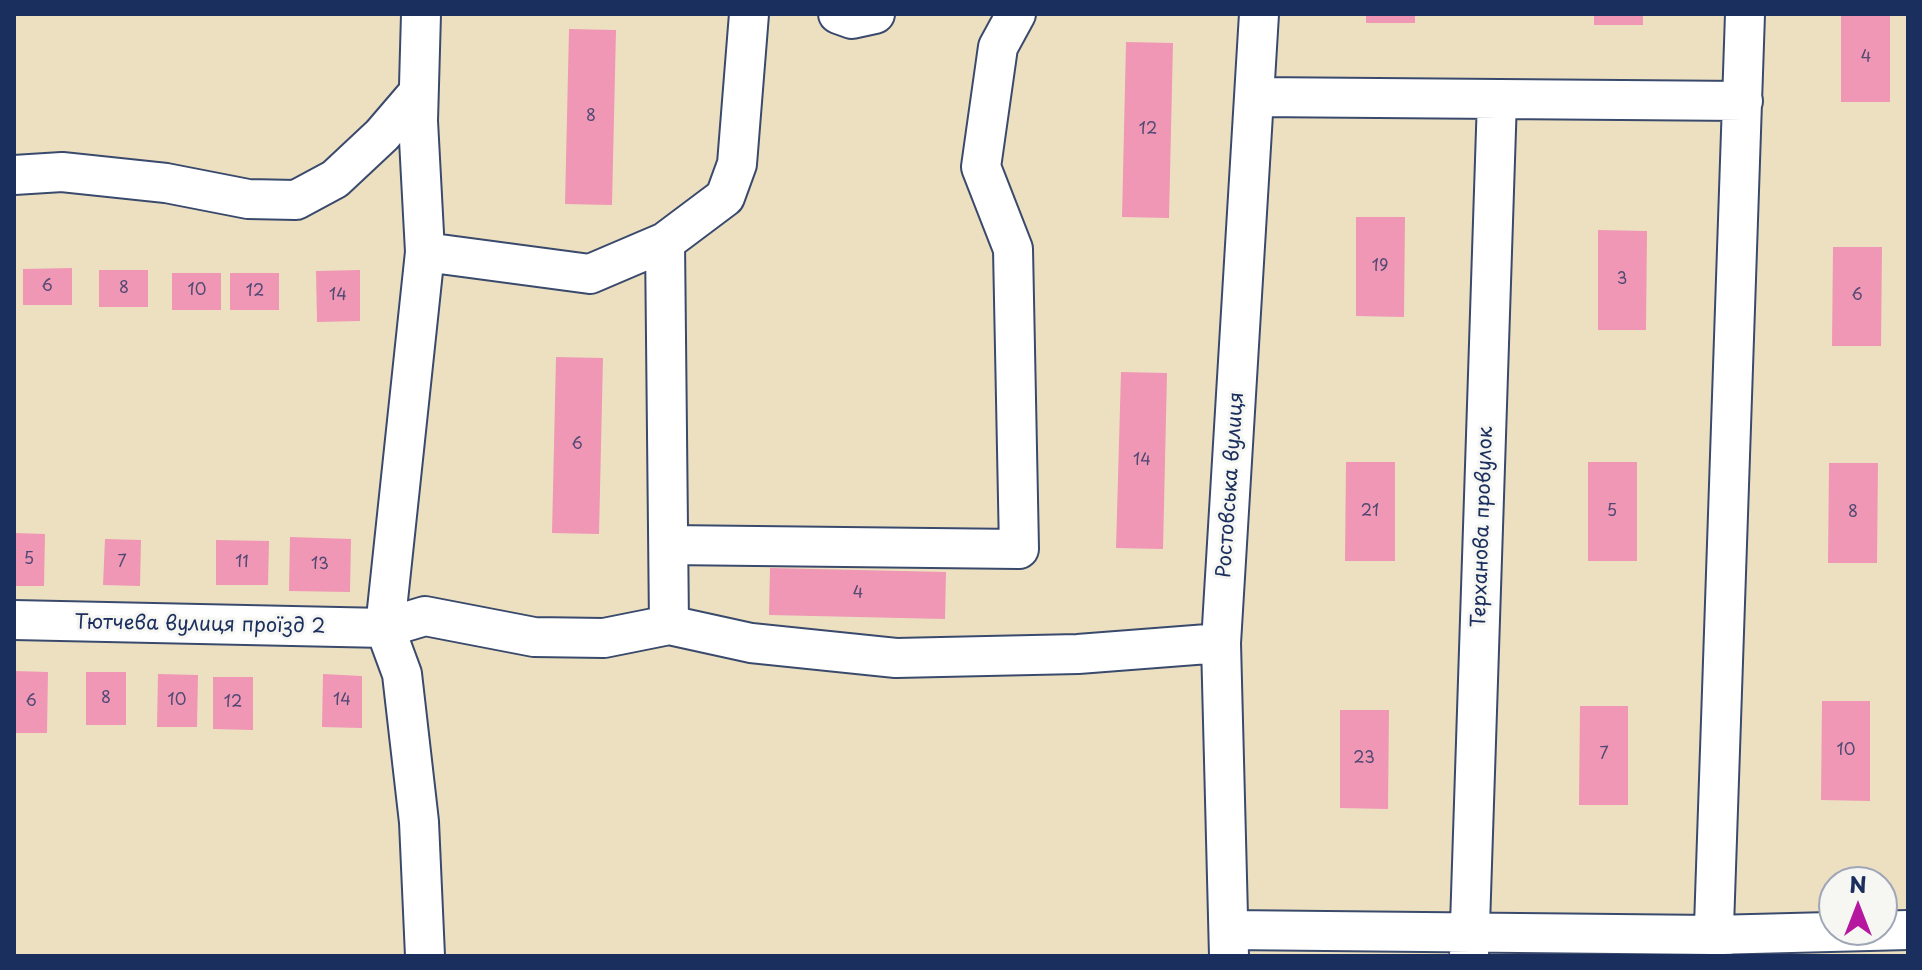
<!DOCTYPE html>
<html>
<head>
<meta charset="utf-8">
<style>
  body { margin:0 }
  #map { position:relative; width:1922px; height:970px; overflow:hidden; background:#ede0c1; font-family:"Playpen Sans",sans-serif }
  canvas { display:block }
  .frame { position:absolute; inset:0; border:16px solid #1b2f5e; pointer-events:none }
  .north { position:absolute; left:1818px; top:866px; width:80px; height:80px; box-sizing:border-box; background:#f6f6f2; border:2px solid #9ea6b7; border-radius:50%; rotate:0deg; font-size:22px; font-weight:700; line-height:32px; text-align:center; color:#1b2f5e }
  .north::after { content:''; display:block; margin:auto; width:28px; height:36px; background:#b5179e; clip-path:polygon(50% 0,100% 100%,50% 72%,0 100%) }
</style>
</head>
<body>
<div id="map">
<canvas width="1922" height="970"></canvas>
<div class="frame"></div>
<div class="north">N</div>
</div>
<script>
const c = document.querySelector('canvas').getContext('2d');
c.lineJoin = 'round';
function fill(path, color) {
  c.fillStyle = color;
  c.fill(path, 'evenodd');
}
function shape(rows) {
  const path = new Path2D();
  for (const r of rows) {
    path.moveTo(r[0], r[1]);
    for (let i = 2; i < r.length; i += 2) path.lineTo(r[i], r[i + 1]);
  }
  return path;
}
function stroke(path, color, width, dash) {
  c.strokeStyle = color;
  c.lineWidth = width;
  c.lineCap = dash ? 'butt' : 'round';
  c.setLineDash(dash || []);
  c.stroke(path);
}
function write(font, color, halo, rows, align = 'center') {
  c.font = font + ' "Playpen Sans",sans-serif';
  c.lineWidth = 6;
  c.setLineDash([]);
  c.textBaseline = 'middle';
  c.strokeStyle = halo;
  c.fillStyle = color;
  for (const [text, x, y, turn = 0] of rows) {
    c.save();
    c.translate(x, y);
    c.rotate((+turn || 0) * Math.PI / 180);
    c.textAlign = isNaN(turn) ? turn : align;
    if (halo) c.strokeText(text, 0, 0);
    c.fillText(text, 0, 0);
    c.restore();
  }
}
const building = shape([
  [1366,14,1415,14,1415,23,1366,23],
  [1594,14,1643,14,1643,25,1594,25],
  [1841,14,1890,14,1890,102,1841,102],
  [569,29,616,30,612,205,565,204],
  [1126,42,1173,43,1169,218,1122,217],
  [1356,217,1405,217,1404,317,1356,316],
  [1598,230,1647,231,1646,330,1598,330],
  [1833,247,1882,247,1881,346,1832,346],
  [72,268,72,305,23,305,23,269],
  [99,270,148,270,148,307,99,307],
  [360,270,360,321,317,322,316,271],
  [172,273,221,273,221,310,172,310],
  [230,273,279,273,279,310,230,310],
  [556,357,603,358,599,534,552,533],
  [1121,372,1167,373,1163,549,1116,548],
  [1346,462,1395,462,1395,561,1345,561],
  [1588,462,1637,462,1637,561,1588,561],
  [1829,463,1878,463,1877,563,1828,563],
  [14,533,45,534,44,586,14,586],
  [290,537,351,539,350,592,289,591],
  [105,539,141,540,140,586,103,585],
  [216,540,269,541,268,585,216,585],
  [770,568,946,572,945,619,769,615],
  [14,671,48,672,47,733,14,733],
  [86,672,126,672,126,725,86,725],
  [158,674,198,675,197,727,157,727],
  [323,674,362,676,362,728,322,727],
  [213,677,253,677,253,730,213,729],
  [1822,701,1870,701,1870,801,1821,800],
  [1580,706,1628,706,1628,805,1579,805],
  [1340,710,1389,710,1388,809,1340,808]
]);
const minor = shape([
  [421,14,418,121,425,252,385,628,402,674,419,822,425,956],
  [838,14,852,19,875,14],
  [1256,97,1743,101],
  [14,175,62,172,166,183,248,199,296,200,335,179,382,135,418,93],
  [665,242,669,625],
  [425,252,590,274,665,242,725,197,737,164,749,14],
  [669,545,1019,549,1013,249,981,167,998,47,1016,14],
  [14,620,385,628,425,616,534,637,604,638,669,625,751,643,896,658,1078,654,1221,643],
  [1230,930,1713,935,1908,930],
  [1229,956,1221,643,1259,14],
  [1469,956,1497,99],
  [1713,956,1745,14]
]);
const numberNames = [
  ["4",1866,58],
  ["8",591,117],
  ["12",1148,130],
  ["19",1380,267],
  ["3",1622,280],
  ["6",47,287],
  ["8",124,289],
  ["10",197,291],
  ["12",255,292],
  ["14",338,296],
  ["6",1857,296],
  ["6",577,445],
  ["14",1142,461],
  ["21",1370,512],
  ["5",1612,512],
  ["8",1853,513],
  ["5",29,560],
  ["7",122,563],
  ["11",242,563],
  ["13",320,565],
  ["4",858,594],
  ["8",106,699],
  ["10",177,701],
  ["14",342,701],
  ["6",31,702],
  ["12",233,703],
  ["10",1846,751],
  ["7",1604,755],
  ["23",1364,759]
];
const streetNames = [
  ["Ростовська вулиця",1231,485,-86],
  ["Терханова провулок",1483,527,-88],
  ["Тютчева вулиця проїзд 2",200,625,1]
];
fill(building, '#ef97b4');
stroke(minor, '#3a4a6d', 42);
stroke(minor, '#fff', 38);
write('16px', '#504974', null, numberNames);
write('20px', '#1b2f5e', '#f6f6f2', streetNames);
</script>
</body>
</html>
